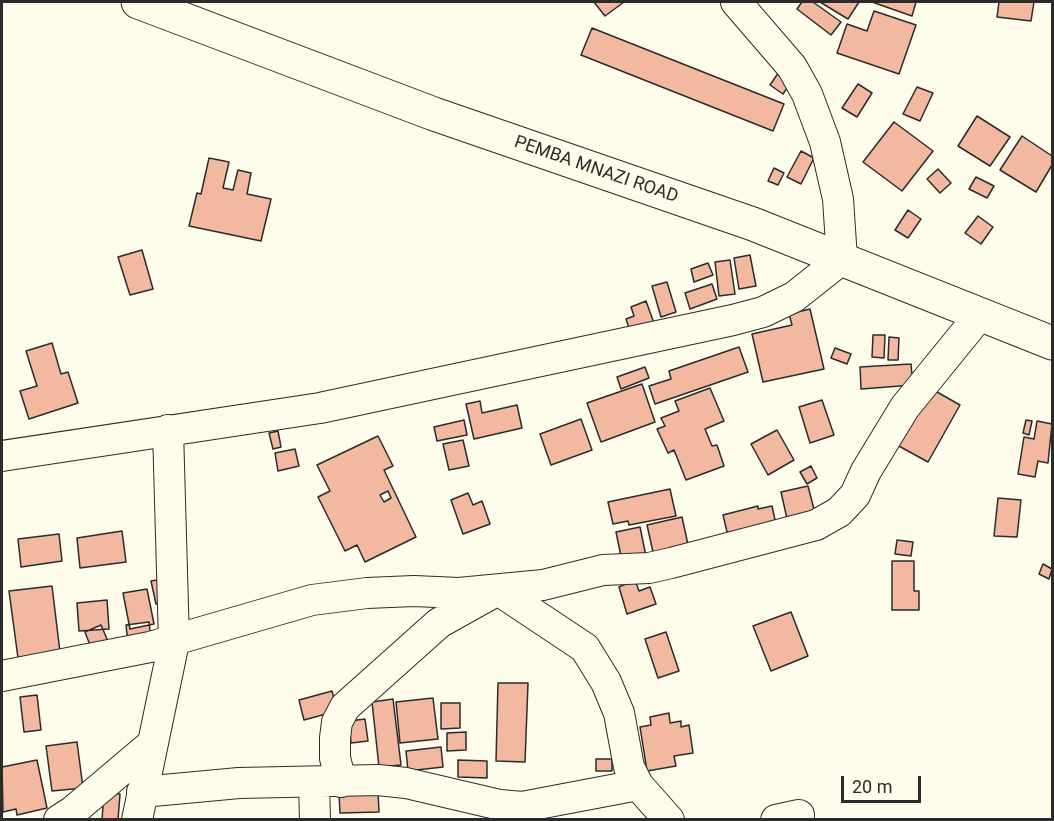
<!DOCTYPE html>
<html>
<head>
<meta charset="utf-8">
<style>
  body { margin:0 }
  #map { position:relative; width:1054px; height:821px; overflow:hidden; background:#fdfbea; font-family:Roboto,sans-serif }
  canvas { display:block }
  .frame { position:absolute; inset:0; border:3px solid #2b2b2b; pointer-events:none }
  .scale { position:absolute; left:841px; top:776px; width:80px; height:27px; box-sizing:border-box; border:3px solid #2b2b2b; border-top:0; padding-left:8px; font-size:18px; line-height:21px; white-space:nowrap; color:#2b2b2b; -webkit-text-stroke:4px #fdfbea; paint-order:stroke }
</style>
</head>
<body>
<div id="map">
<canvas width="1054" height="821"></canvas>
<div class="frame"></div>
<div class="scale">20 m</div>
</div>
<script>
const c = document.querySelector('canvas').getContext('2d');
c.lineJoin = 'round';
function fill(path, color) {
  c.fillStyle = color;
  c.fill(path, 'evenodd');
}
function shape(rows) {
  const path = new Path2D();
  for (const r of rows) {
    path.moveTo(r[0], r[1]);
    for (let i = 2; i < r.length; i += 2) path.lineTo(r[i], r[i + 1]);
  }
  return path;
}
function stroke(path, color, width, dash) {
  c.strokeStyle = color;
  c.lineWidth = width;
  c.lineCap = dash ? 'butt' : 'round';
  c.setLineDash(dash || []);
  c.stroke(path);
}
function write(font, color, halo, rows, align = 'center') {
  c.font = font + ' Roboto,sans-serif';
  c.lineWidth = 4.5;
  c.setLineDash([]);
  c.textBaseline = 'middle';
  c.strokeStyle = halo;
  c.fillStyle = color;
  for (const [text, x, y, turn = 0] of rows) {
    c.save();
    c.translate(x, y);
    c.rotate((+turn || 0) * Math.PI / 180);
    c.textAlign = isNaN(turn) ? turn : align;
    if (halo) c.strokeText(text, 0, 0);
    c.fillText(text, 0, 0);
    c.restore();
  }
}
const building = shape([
  [594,2,624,2,605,16,594,2],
  [802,2,813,2,841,22,831,35,797,9,802,2],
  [820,2,859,2,848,19,820,2],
  [872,2,916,2,912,16,872,2],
  [999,2,1034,2,1031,21,997,17,999,2],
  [874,11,916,25,899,74,837,53,847,24,867,31,874,11],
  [592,28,784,104,773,131,581,55,592,28],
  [779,72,792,81,783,94,770,85,779,72],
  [858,84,872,93,857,117,842,108,858,84],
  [917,87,933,93,920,121,903,114,917,87],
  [977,116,1010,137,990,166,958,146,977,116],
  [894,122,933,151,902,191,863,162,894,122],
  [1022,136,1052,156,1052,165,1036,192,1000,170,1022,136],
  [801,151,814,158,801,184,787,177,801,151],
  [209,158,229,162,223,188,233,190,238,170,251,173,247,194,271,199,261,241,189,226,197,193,201,194,209,158],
  [774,168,784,173,778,185,768,181,774,168],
  [938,169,951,183,940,193,927,179,938,169],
  [976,177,994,186,987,198,969,189,976,177],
  [908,210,921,219,908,238,895,230,908,210],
  [978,216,993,227,981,244,965,233,978,216],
  [142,250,153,289,130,295,118,257,142,250],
  [750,255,756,286,739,289,734,258,750,255],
  [730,260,735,294,719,296,715,262,730,260],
  [708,263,713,275,694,282,691,269,708,263],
  [667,282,676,312,661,317,652,286,667,282],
  [712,284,717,299,690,309,685,293,712,284],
  [646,301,655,326,631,334,626,319,634,316,631,307,646,301],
  [810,309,824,369,763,382,752,334,792,325,789,314,810,309],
  [873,335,885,335,884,358,872,357,873,335],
  [889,337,899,338,898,360,888,360,889,337],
  [52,343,61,374,68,372,78,403,29,419,20,391,37,386,26,351,52,343],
  [739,347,748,372,655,404,649,386,671,379,669,371,739,347],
  [835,348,851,354,847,364,831,358,835,348],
  [911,364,913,385,861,389,860,367,911,364],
  [645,367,649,378,621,389,617,377,645,367],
  [642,384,655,422,601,442,587,403,642,384],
  [710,388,724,421,705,429,712,446,717,445,724,466,686,480,674,450,668,453,657,429,665,426,661,418,679,411,675,401,710,388],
  [930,388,960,405,928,462,897,445,930,388],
  [822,400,834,435,810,443,799,407,822,400],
  [480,401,482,413,517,405,522,428,474,439,466,404,480,401],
  [581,419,592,450,551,465,540,434,581,419],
  [464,420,467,435,437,441,434,427,464,420],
  [1026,420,1032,421,1029,435,1023,433,1026,420],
  [1037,421,1052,424,1048,463,1038,461,1035,477,1018,474,1024,437,1034,439,1037,421],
  [777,430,794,460,768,475,751,444,777,430],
  [278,431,281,447,273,449,269,433,278,431],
  [378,436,393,466,384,470,416,537,365,562,357,545,345,551,318,497,330,491,317,465,378,436],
  [388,491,391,498,384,502,380,495,388,491],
  [463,440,469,466,449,470,443,444,463,440],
  [295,449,299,466,278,471,275,453,295,449],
  [811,466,817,478,807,484,800,472,811,466],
  [808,486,816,517,788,523,781,492,808,486],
  [670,489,676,516,629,525,628,521,613,524,608,502,670,489],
  [468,493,473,505,482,501,490,524,463,534,451,500,468,493],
  [998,498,1021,500,1017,537,994,536,998,498],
  [758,506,758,509,772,506,777,529,729,540,723,515,758,506],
  [682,517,690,554,655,561,647,525,682,517],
  [640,527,647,561,623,566,616,532,640,527],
  [122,531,126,562,80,568,77,538,122,531],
  [59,534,62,561,21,567,18,539,59,534],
  [897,540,913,542,911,556,895,554,897,540],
  [892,561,914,561,914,591,919,591,919,610,892,610,892,561],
  [1043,564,1052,569,1049,579,1039,574,1043,564],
  [163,579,168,601,156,604,151,581,163,579],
  [635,580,639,591,650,587,656,604,627,614,619,587,635,580],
  [52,586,60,652,18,658,9,591,52,586],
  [147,589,154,624,130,629,123,593,147,589],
  [107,600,109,629,79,631,77,603,107,600],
  [791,612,808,656,771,671,753,626,791,612],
  [149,622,151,641,128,644,126,625,149,622],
  [101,625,110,646,93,653,85,632,101,625],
  [666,632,679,671,658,678,645,639,666,632],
  [498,683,528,683,525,762,496,761,498,683],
  [332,691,337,711,304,720,299,700,332,691],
  [37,695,41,730,24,732,20,697,37,695],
  [433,698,438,739,400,743,396,702,433,698],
  [393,699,401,765,379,767,372,702,393,699],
  [441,703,460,703,460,728,441,729,441,703],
  [669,713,670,723,681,721,681,727,689,725,693,753,674,756,676,766,647,771,640,727,651,725,650,717,669,713],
  [365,719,368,741,351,743,349,721,365,719],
  [466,732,466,750,447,751,447,733,466,732],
  [77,742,83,788,52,791,46,746,77,742],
  [441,747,443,767,408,771,406,751,441,747],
  [596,759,612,759,612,771,596,771,596,759],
  [37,760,47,808,17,815,16,809,3,812,2,767,37,760],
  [458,760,487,761,487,778,458,777,458,760],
  [104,792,120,794,118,820,102,820,104,792],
  [378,792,379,812,340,813,339,793,378,792]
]);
const minor = shape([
  [2,456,320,408,733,320,763,312,794,297,842,259,838,199,825,142,807,94,792,67,736,2],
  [2,676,150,647,312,600,367,593,414,591,459,593,543,585,603,570,649,568,671,563,816,525,839,512,855,495,866,471,905,407,979,316],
  [341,782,335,758,335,738,337,722,345,707,439,623,498,590,585,648,606,682,619,713,629,767,638,785,669,820],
  [314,783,315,820],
  [142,792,239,783,378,780,406,783,500,805,522,807,638,785],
  [59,820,73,811,151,745],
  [137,820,174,642,168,430],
  [776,820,799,815]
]);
const major = shape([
  [138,2,434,114,753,224,1052,343]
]);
const streetNames = [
  ["PEMBA MNAZI ROAD",596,170,19]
];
fill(building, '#f2b8a0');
stroke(building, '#2b2b2b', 1.5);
stroke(minor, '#2b2b2b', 32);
stroke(major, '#2b2b2b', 35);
stroke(minor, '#fdfbea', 30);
stroke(major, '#fdfbea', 33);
write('18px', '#2b2b2b', '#fdfbea', streetNames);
</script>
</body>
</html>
